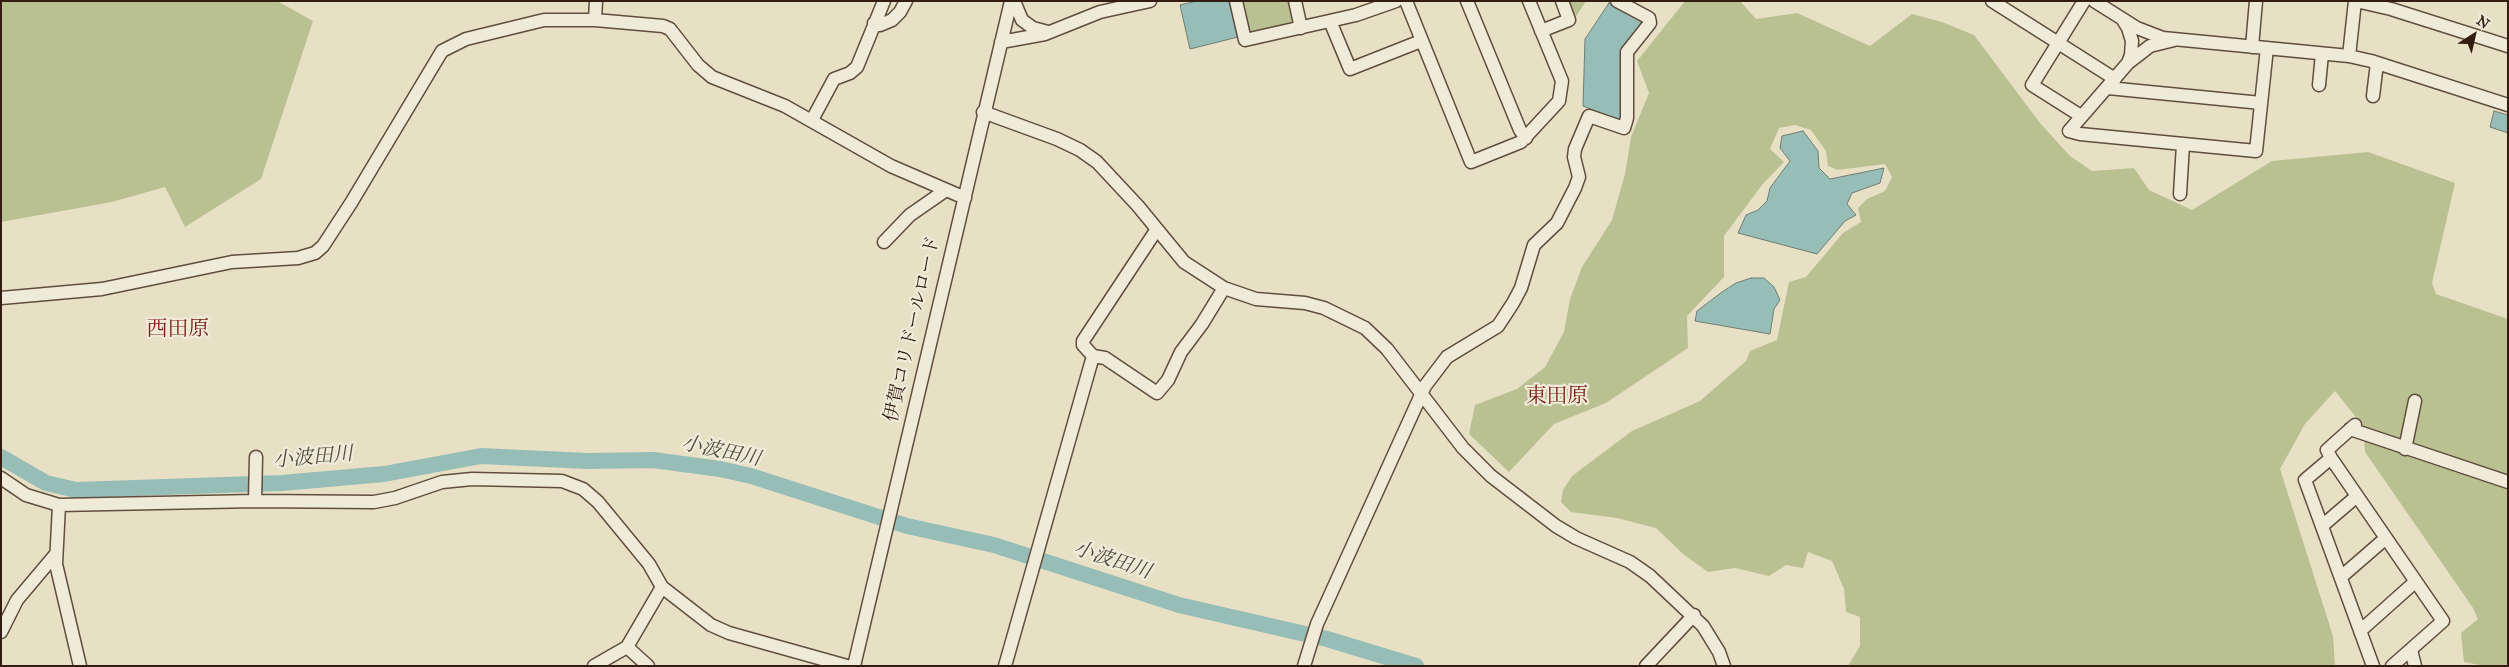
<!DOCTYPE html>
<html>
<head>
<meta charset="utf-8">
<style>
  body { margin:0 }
  #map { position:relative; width:2509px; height:667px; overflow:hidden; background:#e8e0c5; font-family:"IM FELL Great Primer",serif }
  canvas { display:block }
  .frame { position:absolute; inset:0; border:2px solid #331c10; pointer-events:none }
  .north { position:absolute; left:2449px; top:10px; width:50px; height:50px; -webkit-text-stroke:4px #f0ebd9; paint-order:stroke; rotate:35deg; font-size:14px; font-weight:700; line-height:20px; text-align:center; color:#331c10 }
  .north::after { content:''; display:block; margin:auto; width:18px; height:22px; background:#331c10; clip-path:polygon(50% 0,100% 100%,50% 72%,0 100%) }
</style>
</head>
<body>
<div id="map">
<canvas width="2509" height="667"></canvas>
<div class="frame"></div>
<div class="north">N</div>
</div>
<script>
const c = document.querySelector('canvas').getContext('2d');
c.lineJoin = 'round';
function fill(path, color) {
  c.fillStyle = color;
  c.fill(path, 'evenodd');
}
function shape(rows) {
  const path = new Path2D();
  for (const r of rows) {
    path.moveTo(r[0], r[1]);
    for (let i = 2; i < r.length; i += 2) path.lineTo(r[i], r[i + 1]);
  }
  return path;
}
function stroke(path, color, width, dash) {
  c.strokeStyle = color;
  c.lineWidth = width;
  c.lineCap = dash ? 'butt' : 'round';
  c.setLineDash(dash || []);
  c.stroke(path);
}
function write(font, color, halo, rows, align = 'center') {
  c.font = font + ' "IM FELL Great Primer","Noto Serif JP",serif';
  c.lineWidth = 4.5;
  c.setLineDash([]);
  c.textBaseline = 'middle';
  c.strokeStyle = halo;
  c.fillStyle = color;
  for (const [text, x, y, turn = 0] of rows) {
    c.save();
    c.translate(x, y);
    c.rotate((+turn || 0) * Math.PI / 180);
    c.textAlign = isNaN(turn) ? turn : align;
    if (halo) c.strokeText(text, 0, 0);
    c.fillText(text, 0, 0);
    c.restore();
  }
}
const green = shape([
  [1,1,277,1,313,21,261,179,185,227,165,187,112,202,1,222],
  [1241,1,1292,1,1296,21,1293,25,1254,34,1247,30],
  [1565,1,1586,1,1573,21],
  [1685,1,1740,1,1756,19,1797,13,1870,46,1912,14,1942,22,1974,35,2040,123,2070,156,2092,171,2134,168,2149,190,2192,210,2272,161,2368,152,2455,183,2432,283,2436,294,2508,319,2508,666,2485,666,2464,662,2461,633,2478,619,2473,608,2365,452,2363,426,2335,391,2305,424,2280,469,2333,636,2335,666,1848,666,1860,646,1860,617,1846,612,1844,589,1832,561,1808,552,1803,568,1786,565,1769,576,1735,568,1708,572,1683,554,1656,528,1617,518,1571,512,1561,502,1563,490,1572,476,1632,431,1700,401,1746,361,1750,351,1777,340,1789,282,1806,277,1843,233,1861,222,1858,208,1867,199,1885,191,1892,177,1885,164,1838,170,1828,166,1826,151,1811,130,1795,125,1779,128,1770,149,1784,162,1762,185,1724,236,1724,277,1687,316,1688,348,1606,403,1554,424,1509,472,1469,434,1475,405,1517,389,1545,367,1564,332,1570,299,1582,267,1612,220,1625,174,1631,137,1649,93,1637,61]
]);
const water = shape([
  [1197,1,1229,1,1238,37,1190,49,1180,5,1197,1],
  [1609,3,1640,19,1642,25,1623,50,1622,116,1619,120,1583,106,1585,39,1609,3],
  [2494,111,2508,115,2508,133,2490,127,2494,111],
  [1803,131,1818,151,1819,168,1830,179,1884,168,1880,183,1852,193,1847,204,1856,215,1845,221,1817,254,1738,233,1746,215,1758,210,1767,201,1770,188,1790,161,1780,148,1782,136,1803,131],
  [1751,278,1764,278,1774,287,1780,300,1774,309,1770,334,1695,321,1697,311,1722,292,1736,283,1751,278]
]);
const river = shape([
  [1,457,46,483,76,490,282,483,384,474,481,456,588,461,653,460,720,469,751,476,907,526,994,545,1179,605,1327,639,1416,666]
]);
const minor = shape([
  [1014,1,1022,20,1033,28,1048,32],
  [1236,1,1245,40,1356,15,1396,1],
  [1295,1,1301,28],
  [1406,1,1471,162,1521,142,1559,101,1562,81,1529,1],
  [1467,1,1520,130,1526,138],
  [1992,1,2115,79],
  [2094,1,2137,28,2163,38,2349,56,2371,61,2508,105],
  [2356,1,2391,9,2508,46],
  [595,20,596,1],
  [2123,20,2128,28,2132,41,2131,55,2128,63],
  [1330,21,1350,69,1421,41],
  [874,23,880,25,892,20,900,12,906,1],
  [1541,31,1569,20,1562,1],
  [2174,40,2150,46,2128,63,2069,131,2080,134,2256,151,2267,48],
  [1001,42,1045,34,1100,12,1150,1],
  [2252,47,2256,1],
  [2349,56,2355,1],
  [2319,85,2322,54],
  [2108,88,2261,103],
  [2373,96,2377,63],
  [983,112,1057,139,1080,150,1097,162,1138,206,1184,262,1224,288,1256,299,1305,303,1324,308,1365,328,1387,349,1463,448,1491,476,1556,526,1576,538,1630,562,1650,576,1703,626,1719,652,1724,666],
  [2081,116,2032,85,2084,1],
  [812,120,834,79,850,73,857,67,884,1],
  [2180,194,2183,144],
  [1157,229,1083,341,1083,345,1093,356,1105,358,1157,393,1168,380,1181,352,1202,324,1224,288],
  [884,242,910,215,946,190],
  [1,298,102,289,232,262,298,258,315,253,323,246,351,203,442,51,466,39,544,20,595,20,663,26,670,29,698,65,712,77,785,106,891,166,965,198],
  [2350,429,2508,482],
  [2405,449,2415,401],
  [2331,458,2327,450,2355,425],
  [1,478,26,495,59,505,255,501,374,502,395,498,442,482,472,479,562,481,583,489,598,502,649,564,662,587,711,625,729,633,847,666],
  [255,501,256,457],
  [59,505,56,564,80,666],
  [2322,526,2357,496],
  [2341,577,2386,538],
  [2360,631,2415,582],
  [1,632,17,600,55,555],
  [627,647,648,666],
  [2411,650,2415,666],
  [594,666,627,647,662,587],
  [854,666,1011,1],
  [1005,666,1093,356],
  [1304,666,1317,624,1425,386,1447,357,1498,326,1513,303,1521,288,1534,245,1557,223,1575,188,1579,177,1574,157,1575,149,1589,116,1624,128,1627,118,1627,52,1650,23,1649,18,1617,1],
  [1646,666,1694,615],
  [2373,666,2305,480,2331,458,2443,621,2392,666]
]);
const streetNames = [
  ["伊賀コリドールロード",913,329,-77]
];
const waterNames = [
  ["小波田川",721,452,12],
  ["小波田川",313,458,-5],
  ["小波田川",1112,561,18]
];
const quarterNames = [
  ["西田原",178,330],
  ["東田原",1557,397]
];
fill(green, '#b9c192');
fill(water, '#97bdb7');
stroke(water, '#6f7d74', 1);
stroke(river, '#97bdb7', 16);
stroke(minor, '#604d3d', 15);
stroke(minor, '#f0ebd9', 12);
write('19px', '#331c10', '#f0ebd9', streetNames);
write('italic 20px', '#514c42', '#f0ebd9', waterNames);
write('21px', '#7a1f14', '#f0ebd9', quarterNames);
</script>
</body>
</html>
